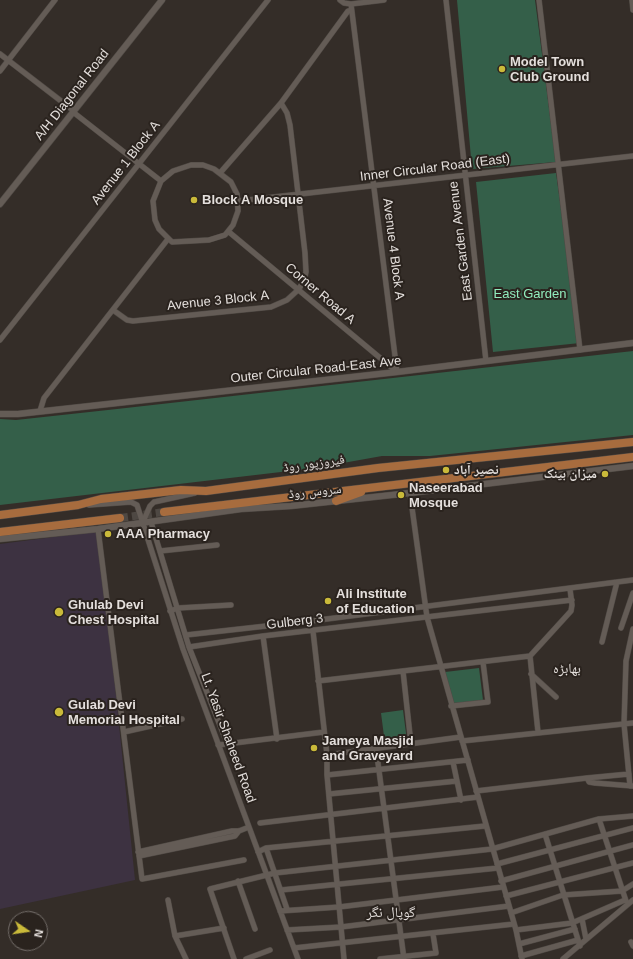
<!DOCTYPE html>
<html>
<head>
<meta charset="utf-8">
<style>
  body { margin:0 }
  #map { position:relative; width:633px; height:959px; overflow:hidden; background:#342d28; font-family:Arial,sans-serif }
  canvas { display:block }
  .north { position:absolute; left:8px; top:911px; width:40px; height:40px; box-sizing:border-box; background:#2a231e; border:1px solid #746e6a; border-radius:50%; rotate:103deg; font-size:11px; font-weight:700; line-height:16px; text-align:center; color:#e4dfdc }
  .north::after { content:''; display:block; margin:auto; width:14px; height:18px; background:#caba3a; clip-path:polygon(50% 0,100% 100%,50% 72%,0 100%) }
</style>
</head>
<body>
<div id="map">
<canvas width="633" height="959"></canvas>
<div class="north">N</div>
</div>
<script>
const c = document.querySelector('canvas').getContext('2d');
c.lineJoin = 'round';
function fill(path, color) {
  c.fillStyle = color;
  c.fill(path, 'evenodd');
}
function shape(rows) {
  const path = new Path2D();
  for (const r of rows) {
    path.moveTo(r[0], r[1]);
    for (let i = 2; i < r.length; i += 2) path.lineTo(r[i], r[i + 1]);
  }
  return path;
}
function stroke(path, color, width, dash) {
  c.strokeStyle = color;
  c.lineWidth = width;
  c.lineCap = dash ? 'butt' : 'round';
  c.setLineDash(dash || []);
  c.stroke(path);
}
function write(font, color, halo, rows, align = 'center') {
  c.font = font + ' Arial,"Noto Naskh Arabic",sans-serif';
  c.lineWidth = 4;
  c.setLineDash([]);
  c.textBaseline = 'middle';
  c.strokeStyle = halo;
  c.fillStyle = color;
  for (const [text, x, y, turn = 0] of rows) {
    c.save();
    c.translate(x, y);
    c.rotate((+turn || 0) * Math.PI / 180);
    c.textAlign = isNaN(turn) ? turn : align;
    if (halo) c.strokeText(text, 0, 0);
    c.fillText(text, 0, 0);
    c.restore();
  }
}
const medical = shape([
  [99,531,135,880,0,909,0,544]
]);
const green = shape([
  [457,0,535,0,556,162,472,169],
  [556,173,580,343,493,352,476,182],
  [633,351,633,435,430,456,382,456,315,468,0,505,0,419,16,420,117,409],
  [479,668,483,700,453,705,445,672],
  [403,710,407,741,385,744,381,713]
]);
const primaryTunnel = shape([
  [120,518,164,512]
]);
const minor = shape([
  [340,0,344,3,351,4,384,0],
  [446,0,486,361],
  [539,0,580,350],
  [632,0,633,10],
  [351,4,397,372],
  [0,54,74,111],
  [0,71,55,0],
  [73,112,161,181],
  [191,165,203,165,214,169,231,182,237,194,238,211,233,225,225,235,209,240,172,242,159,229,155,220,153,201,161,181,173,171,191,165],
  [220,173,281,103,348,11,351,10],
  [239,201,633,156],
  [229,232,397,372],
  [113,310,127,320,133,321,271,307,287,300,298,290,304,281,306,272,305,253,290,125,287,113,281,103],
  [0,340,268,0],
  [40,411,44,398,168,239],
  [410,493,427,617,516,930,522,959],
  [89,505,131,502,137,505,183,649,298,959],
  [143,522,150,506,154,502,195,493],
  [151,522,189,647,227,743],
  [98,529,142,879,244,860],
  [160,551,217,545],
  [170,611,178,608,231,605],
  [621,628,633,593],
  [313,631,327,755,327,775,344,959],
  [186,635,311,621,633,580],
  [263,636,277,739],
  [602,642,617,582],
  [189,647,263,636,572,600],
  [530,656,538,732],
  [403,671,411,744],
  [531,674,556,697],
  [318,681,530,656,571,611,572,605,570,589],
  [451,706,488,702,483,662],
  [124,732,182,719],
  [462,741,633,723],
  [218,745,324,732],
  [376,748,404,959],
  [327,755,461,737],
  [453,762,461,800],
  [327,775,468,760],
  [587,778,629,774],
  [630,786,624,724,626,661,633,629],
  [476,791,587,778,589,782,595,783,633,786],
  [329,794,457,781],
  [599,819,626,901],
  [260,823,478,797],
  [545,834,580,946],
  [266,848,287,909],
  [138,852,232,831,239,831,249,827],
  [258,852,266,848,485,826],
  [139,856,235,836,239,831],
  [497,864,633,828],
  [238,881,255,929],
  [501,881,633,845],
  [281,890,498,868],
  [506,896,633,863],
  [168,900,175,936,224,928],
  [280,911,339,907,503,887],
  [511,913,563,895,622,891,633,884],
  [582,919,586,939],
  [287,930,341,927,509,906],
  [516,930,572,923,625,900],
  [175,936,186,959],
  [631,942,633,946],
  [519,944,575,929],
  [294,948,514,924],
  [521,956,578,940],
  [234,959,210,889,275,873,492,849,599,819,633,816],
  [246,959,270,950],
  [380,959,436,953,433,934],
  [563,959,633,900]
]);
const tertiary = shape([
  [0,204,162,0],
  [0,414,18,414,397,372,633,343],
  [0,539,98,529,241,509,291,506,410,493,633,466]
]);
const primary = shape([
  [336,501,361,492],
  [164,512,633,457],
  [0,515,78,505,101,499,181,490,206,491,378,468,633,442],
  [0,532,120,518]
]);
const markers = [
  [502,69,4,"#caba3a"],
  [194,200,4,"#caba3a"],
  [446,470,4,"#caba3a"],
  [605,474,4,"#caba3a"],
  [401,495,4,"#caba3a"],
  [108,534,4,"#caba3a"],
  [328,601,4,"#caba3a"],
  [59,612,5,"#caba3a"],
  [59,712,5,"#caba3a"],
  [314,748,4,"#caba3a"]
];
const poiNames = [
  ["Model Town",510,62],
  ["Club Ground",510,77],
  ["Block A Mosque",202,200],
  ["نصیر آباد",454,470],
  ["میزان بینک",597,474,"right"],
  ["Naseerabad",409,488],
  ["Mosque",409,503],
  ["AAA Pharmacy",116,534],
  ["Ali Institute",336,594],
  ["of Education",336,609],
  ["Ghulab Devi",68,605],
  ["Chest Hospital",68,620],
  ["Gulab Devi",68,705],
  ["Memorial Hospital",68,720],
  ["Jameya Masjid",322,741],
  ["and Graveyard",322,756]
];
const streetNames = [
  ["A/H Diagonal Road",72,95,-52],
  ["Avenue 1 Block A",126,163,-52],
  ["Inner Circular Road (East)",435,168,-7],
  ["East Garden Avenue",461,241,-97],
  ["Avenue 4 Block A",393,249,83],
  ["Corner Road A",320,294,40],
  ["Avenue 3 Block A",218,301,-6],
  ["Outer Circular Road-East Ave",316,370,-6],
  ["فیروزپور روڈ",314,464,-8],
  ["سروس روڈ",315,492,-6],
  ["Gulberg 3",295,622,-7],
  ["Lt. Yasir Shaheed Road",228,738,70]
];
const parkNames = [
  ["East Garden",530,294]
];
const neighbourhoodNames = [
  ["بھابڑہ",567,669],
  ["گوپال نگر",391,913]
];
fill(medical, '#3d3241');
fill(green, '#345f49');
stroke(primaryTunnel, '#4e4843', 8, [8, 4]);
stroke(minor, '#504a45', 6);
stroke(tertiary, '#504a45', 7);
stroke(primary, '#504a45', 9);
stroke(minor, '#645c56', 5);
stroke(tertiary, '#645c56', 6);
stroke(primary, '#a76c3e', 8);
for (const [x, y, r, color] of markers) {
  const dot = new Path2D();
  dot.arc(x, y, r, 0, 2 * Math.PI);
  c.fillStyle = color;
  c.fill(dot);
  stroke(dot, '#2a231e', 1.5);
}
write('bold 13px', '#e4dfdc', '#2a231e', poiNames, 'left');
write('13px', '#e4dfdc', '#2a231e', streetNames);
write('13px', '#91ecbd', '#2a231e', parkNames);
write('14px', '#e4dfdc', '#2a231e', neighbourhoodNames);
</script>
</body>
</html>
